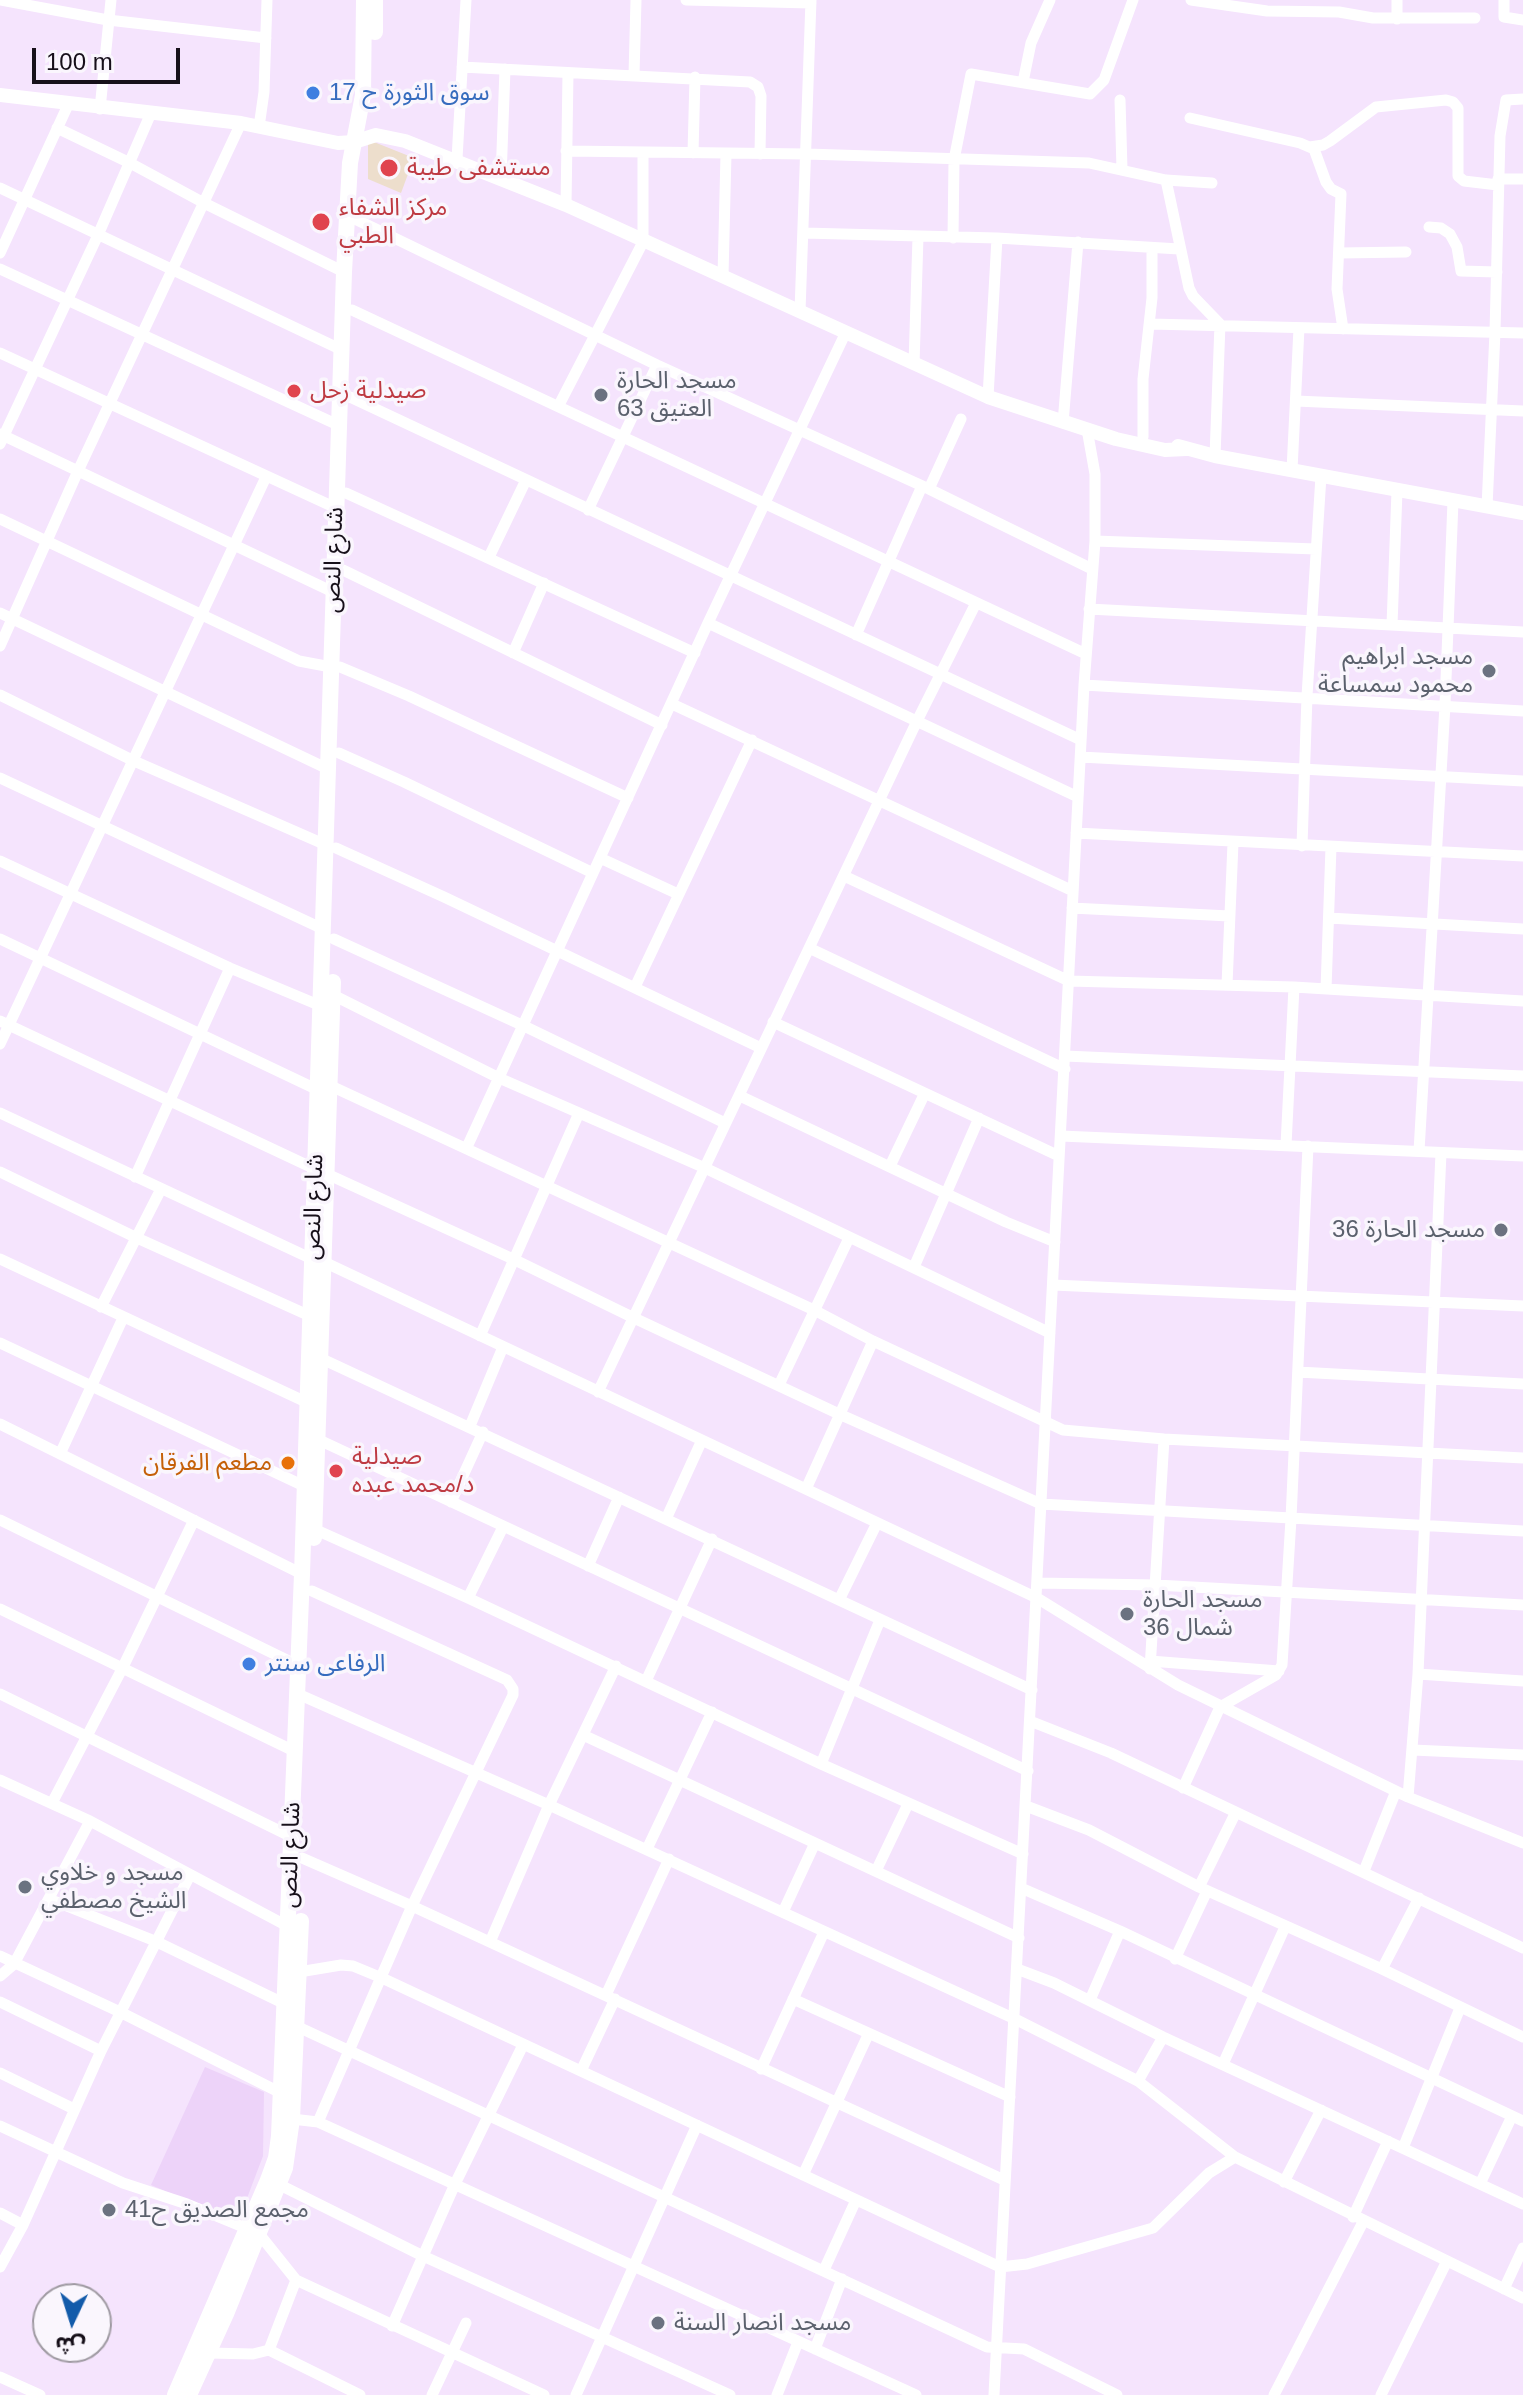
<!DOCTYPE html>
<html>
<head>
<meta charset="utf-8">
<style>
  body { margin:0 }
  #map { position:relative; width:1523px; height:2395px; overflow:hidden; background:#f5e4fd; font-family:Helvetica,"Noto Sans Arabic",sans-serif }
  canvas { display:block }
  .north { position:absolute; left:32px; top:2283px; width:80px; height:80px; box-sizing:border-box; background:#faf6fd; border:2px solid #9f9aa2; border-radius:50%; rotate:184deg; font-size:22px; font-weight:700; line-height:32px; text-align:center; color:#17101a }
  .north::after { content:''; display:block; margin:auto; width:28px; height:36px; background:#135baa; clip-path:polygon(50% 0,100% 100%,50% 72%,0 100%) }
  .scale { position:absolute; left:32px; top:48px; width:148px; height:36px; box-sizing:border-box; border:4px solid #17101a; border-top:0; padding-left:10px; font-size:24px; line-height:28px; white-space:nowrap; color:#17101a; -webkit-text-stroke:6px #faf6fd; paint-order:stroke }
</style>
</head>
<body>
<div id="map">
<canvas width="1523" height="2395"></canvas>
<div class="north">ش</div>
<div class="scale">100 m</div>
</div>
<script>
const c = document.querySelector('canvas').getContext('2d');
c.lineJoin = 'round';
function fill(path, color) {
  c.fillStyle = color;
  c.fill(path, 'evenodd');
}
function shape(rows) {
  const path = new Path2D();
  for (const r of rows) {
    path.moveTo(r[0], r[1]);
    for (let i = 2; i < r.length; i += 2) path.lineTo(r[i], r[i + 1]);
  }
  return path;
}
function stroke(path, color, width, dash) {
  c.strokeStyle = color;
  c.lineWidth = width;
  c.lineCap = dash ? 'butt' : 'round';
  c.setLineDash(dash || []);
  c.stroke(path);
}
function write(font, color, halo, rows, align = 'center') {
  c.font = font + ' Helvetica,"Noto Sans Arabic",sans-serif';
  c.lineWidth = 7;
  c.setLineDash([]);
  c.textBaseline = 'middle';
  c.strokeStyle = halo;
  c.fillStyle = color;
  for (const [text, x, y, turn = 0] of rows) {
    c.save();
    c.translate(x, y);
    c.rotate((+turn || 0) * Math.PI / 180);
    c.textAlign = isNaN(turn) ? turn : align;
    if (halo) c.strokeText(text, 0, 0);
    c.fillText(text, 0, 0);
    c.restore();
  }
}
const built = shape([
  [205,2067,264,2092,263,2156,238,2222,151,2185]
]);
const medical = shape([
  [374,142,414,158,401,193,368,179,368,143]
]);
const minor = shape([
  [0,0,108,20,266,38],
  [686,0,811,3],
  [1191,0,1267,11,1339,12,1373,18,1475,18],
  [1504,0,1504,17,1523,20],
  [1397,19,1397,0],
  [462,67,750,82,758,87,761,96,760,154],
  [634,75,636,0],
  [1023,82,1031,43,1050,0],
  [1120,100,1122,169],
  [100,109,111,0],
  [1190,118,1300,143,1314,149,1326,182,1331,189,1341,194,1337,289,1343,329],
  [259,127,264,92,267,0],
  [57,128,130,163,204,203,344,272],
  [1310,147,1323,145,1330,141,1376,107,1446,100,1453,102,1458,108,1458,176,1464,181,1498,185],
  [566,151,807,154,1089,163,1166,180,1212,183],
  [693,153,695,77],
  [457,159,466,0],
  [501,178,505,69],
  [1498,179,1523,179],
  [1166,180,1189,288,1193,296,1220,324,1215,456],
  [0,188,342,350],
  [566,205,568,73],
  [355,219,657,365,929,489,1092,569],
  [1429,227,1441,228,1450,234,1457,247,1461,271,1497,272],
  [804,233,997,238,1179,249],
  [953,238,954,160,971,74,1090,94,1104,80,1133,0],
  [0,253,68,105],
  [1340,253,1406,252],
  [0,269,338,425],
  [723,276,726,154],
  [352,310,1086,654],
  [800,311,811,0],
  [1150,324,1523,333],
  [0,353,336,508],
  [914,364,918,237],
  [350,397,1081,740],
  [988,397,997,238],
  [1296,401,1523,411],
  [559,405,643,242,643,152],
  [1063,423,1078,242],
  [0,434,333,592],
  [1143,437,1143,379,1152,298,1152,248],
  [0,444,98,235,151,113],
  [1292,470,1299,328],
  [929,489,961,419],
  [346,493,695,653],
  [1487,507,1495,332,1500,136,1506,100,1523,99],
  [588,510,657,365],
  [0,519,299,661,331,667],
  [1095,541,1316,549],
  [489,557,526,480],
  [343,570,662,725],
  [1089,609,1523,632],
  [0,613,328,769],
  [708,623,1078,797],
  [1392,625,1397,491],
  [856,635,922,486],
  [0,646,78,471,241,123],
  [513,653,544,583],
  [340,667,409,696,628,798],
  [1084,685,1523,711],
  [0,695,134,761,326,845],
  [672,704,1073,891],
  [339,753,404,782,593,873],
  [1081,757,1523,781],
  [0,778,323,929],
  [1076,833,1523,856],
  [1302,846,1307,696,1321,476],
  [336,848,444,897,761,1048],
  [600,858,678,894],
  [0,861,230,968,321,1006],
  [844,876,1069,981,1294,987,1523,1001],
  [1072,908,1229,916],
  [1329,918,1523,929],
  [0,939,318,1090],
  [334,939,524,1026,725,1123],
  [809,948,1065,1069],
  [1227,985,1233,843],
  [635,987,752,740],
  [1326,989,1331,847],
  [333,995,499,1078,705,1168,1050,1333],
  [0,1021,315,1169],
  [773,1022,1059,1156],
  [0,1044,266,477],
  [1065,1056,1523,1076],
  [331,1086,814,1310,873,1341,1063,1430,1164,1439,1523,1458],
  [740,1096,1006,1222,1055,1242],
  [0,1113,312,1259,324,1262,1037,1598,1178,1685,1408,1797,1523,1843],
  [1061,1136,1523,1156],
  [1286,1145,1294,987],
  [467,1147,708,623,846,332],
  [1419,1151,1445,705,1453,501],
  [890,1166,924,1095],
  [0,1172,137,1238,310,1316],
  [327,1174,513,1259,634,1318,839,1414,1041,1504,1523,1531],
  [135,1177,230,968],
  [0,1259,306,1402],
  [914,1267,979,1118],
  [1053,1285,1523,1306],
  [101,1307,161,1189],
  [480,1336,579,1113],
  [0,1343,304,1486],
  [320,1358,1032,1690],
  [1298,1372,1523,1384],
  [779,1385,849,1238],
  [598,1392,917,721,976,603],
  [0,1424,302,1574],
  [470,1426,503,1347],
  [317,1439,1028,1771],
  [60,1454,123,1318],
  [806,1489,873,1341],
  [451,1502,483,1432],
  [666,1519,702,1440],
  [0,1520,299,1666],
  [314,1529,468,1598,821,1764,1023,1854],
  [588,1566,619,1497],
  [1038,1583,1156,1585,1523,1605],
  [312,1591,507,1680,513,1689,513,1695,412,1906,318,2122],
  [468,1598,503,1527],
  [839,1600,877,1523],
  [0,1609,294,1751],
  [1150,1661,1279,1671],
  [1150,1669,1164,1439],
  [1418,1674,1523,1681],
  [646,1681,712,1539],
  [0,1694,292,1837],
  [298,1694,549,1805,1015,2019,1138,2081,1235,2157,1523,2298],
  [1030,1721,1111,1753,1523,1948],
  [583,1735,1019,1938],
  [1413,1750,1523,1755],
  [821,1764,880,1620],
  [0,1780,90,1821,289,1927],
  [1183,1788,1220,1707,1276,1675,1282,1665,1291,1519,1308,1146],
  [1408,1797,1418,1674,1441,1153],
  [52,1803,122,1669,194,1520],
  [1026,1806,1089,1830,1199,1887,1382,1969,1523,2037],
  [647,1849,712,1712],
  [302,1858,412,1906,1004,2180],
  [876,1871,908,1804],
  [1364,1871,1396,1791],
  [1199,1887,1235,1814],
  [1021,1888,1120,1931,1523,2121],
  [49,1899,155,1941,285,2004],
  [783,1912,815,1843],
  [490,1942,549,1805,616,1666],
  [0,1956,120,2012,281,2093],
  [1175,1959,1207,1891],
  [1017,1969,1054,1983,1163,2037,1523,2204],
  [1382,1969,1419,1898],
  [299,1972,341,1965,353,1966,382,1978,1000,2267,1027,2264,1153,2228,1209,2173,1235,2157],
  [0,1976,14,1964,90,1821],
  [606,1995,669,1859],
  [793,1999,1010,2097],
  [1090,2000,1120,1931],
  [0,2002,101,2051],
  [296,2026,987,2347,1024,2349,1117,2395],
  [1223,2064,1285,1927],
  [761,2069,824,1932],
  [581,2071,615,1999],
  [0,2073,74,2109],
  [1138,2081,1163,2037],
  [292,2119,318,2122,916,2395],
  [0,2126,123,2183,187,2204,248,2229],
  [1403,2148,1460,2008],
  [803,2175,868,2035],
  [1284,2182,1321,2110],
  [1480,2184,1512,2116],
  [280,2185,423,2256,730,2395],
  [0,2213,23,2225],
  [1353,2217,1388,2141],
  [260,2235,296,2280,269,2350],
  [0,2267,23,2225,101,2051,190,1875],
  [824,2270,856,2200],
  [296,2280,544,2395],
  [1504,2289,1523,2248],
  [392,2326,455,2184,523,2045],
  [815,2349,842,2279],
  [209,2353,253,2354,269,2350,360,2395],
  [0,2377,40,2395],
  [432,2395,466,2323],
  [576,2395,697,2125],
  [777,2395,798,2342],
  [994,2395,1084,685,1095,541,1095,474,1087,429],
  [1274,2395,1363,2222],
  [1381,2395,1447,2261]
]);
const tertiary = shape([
  [0,95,241,123,338,143,354,142,376,135,405,141,566,205,988,397,1116,439,1165,450,1186,449],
  [1178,446,1215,456,1523,513]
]);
const secondary = shape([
  [375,32,375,0],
  [314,1538,333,982],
  [175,2395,268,2180,276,2158,279,2136,302,1574,344,272,350,163,363,95,364,0],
  [189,2395,226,2314,285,2168,292,2119,301,1921]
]);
const markers = [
  [313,93,8,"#3f7fe0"],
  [389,168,10,"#e0444e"],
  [321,222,10,"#e0444e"],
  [294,391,8,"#e0444e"],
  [601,395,8,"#6b7280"],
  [1489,671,8,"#6b7280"],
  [1501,1230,8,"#6b7280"],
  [288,1463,8,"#e8710a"],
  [336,1471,8,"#e0444e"],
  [1127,1614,8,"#6b7280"],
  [249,1664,8,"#3f7fe0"],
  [25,1887,8,"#6b7280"],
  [109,2210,8,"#6b7280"],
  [658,2323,8,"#6b7280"]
];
const shopNames = [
  ["سوق الثورة ح 17",329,93],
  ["الرفاعى سنتر",265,1664]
];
const healthNames = [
  ["مستشفى طيبة",407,168],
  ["مركز الشفاء",339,208],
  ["الطبي",339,236],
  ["صيدلية زحل",310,391],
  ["صيدلية",352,1457],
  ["د/محمد عبده",352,1485]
];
const worshipNames = [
  ["مسجد الحارة",617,381],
  ["63 العتيق",617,409],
  ["مسجد ابراهيم",1473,657,"right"],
  ["محمود سمساعة",1473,685,"right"],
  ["مسجد الحارة 36",1485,1230,"right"],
  ["مسجد الحارة",1143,1600],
  ["36 شمال",1143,1628],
  ["مسجد و خلاوي",41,1873],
  ["الشيخ مصطفي",41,1901],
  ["مجمع الصديق ح41",125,2210],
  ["مسجد انصار السنة",674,2323]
];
const streetNames = [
  ["شارع النص",334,560,-88],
  ["شارع النص",314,1207,-88],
  ["شارع النص",291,1855,-88]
];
const foodNames = [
  ["مطعم الفرقان",272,1463]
];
fill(built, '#edd3f9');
fill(medical, '#eddecc');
stroke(minor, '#fff', 11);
stroke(tertiary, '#fff', 14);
stroke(secondary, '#fff', 16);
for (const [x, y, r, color] of markers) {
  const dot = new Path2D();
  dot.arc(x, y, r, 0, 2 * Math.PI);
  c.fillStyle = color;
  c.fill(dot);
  stroke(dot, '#faf6fd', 3);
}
write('24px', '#366cbe', '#faf6fd', shopNames, 'left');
write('24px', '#be3a42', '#faf6fd', healthNames, 'left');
write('24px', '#5b616d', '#faf6fd', worshipNames, 'left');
write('24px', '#17101a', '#faf6fd', streetNames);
write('24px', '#c56008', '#faf6fd', foodNames, 'right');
</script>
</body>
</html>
